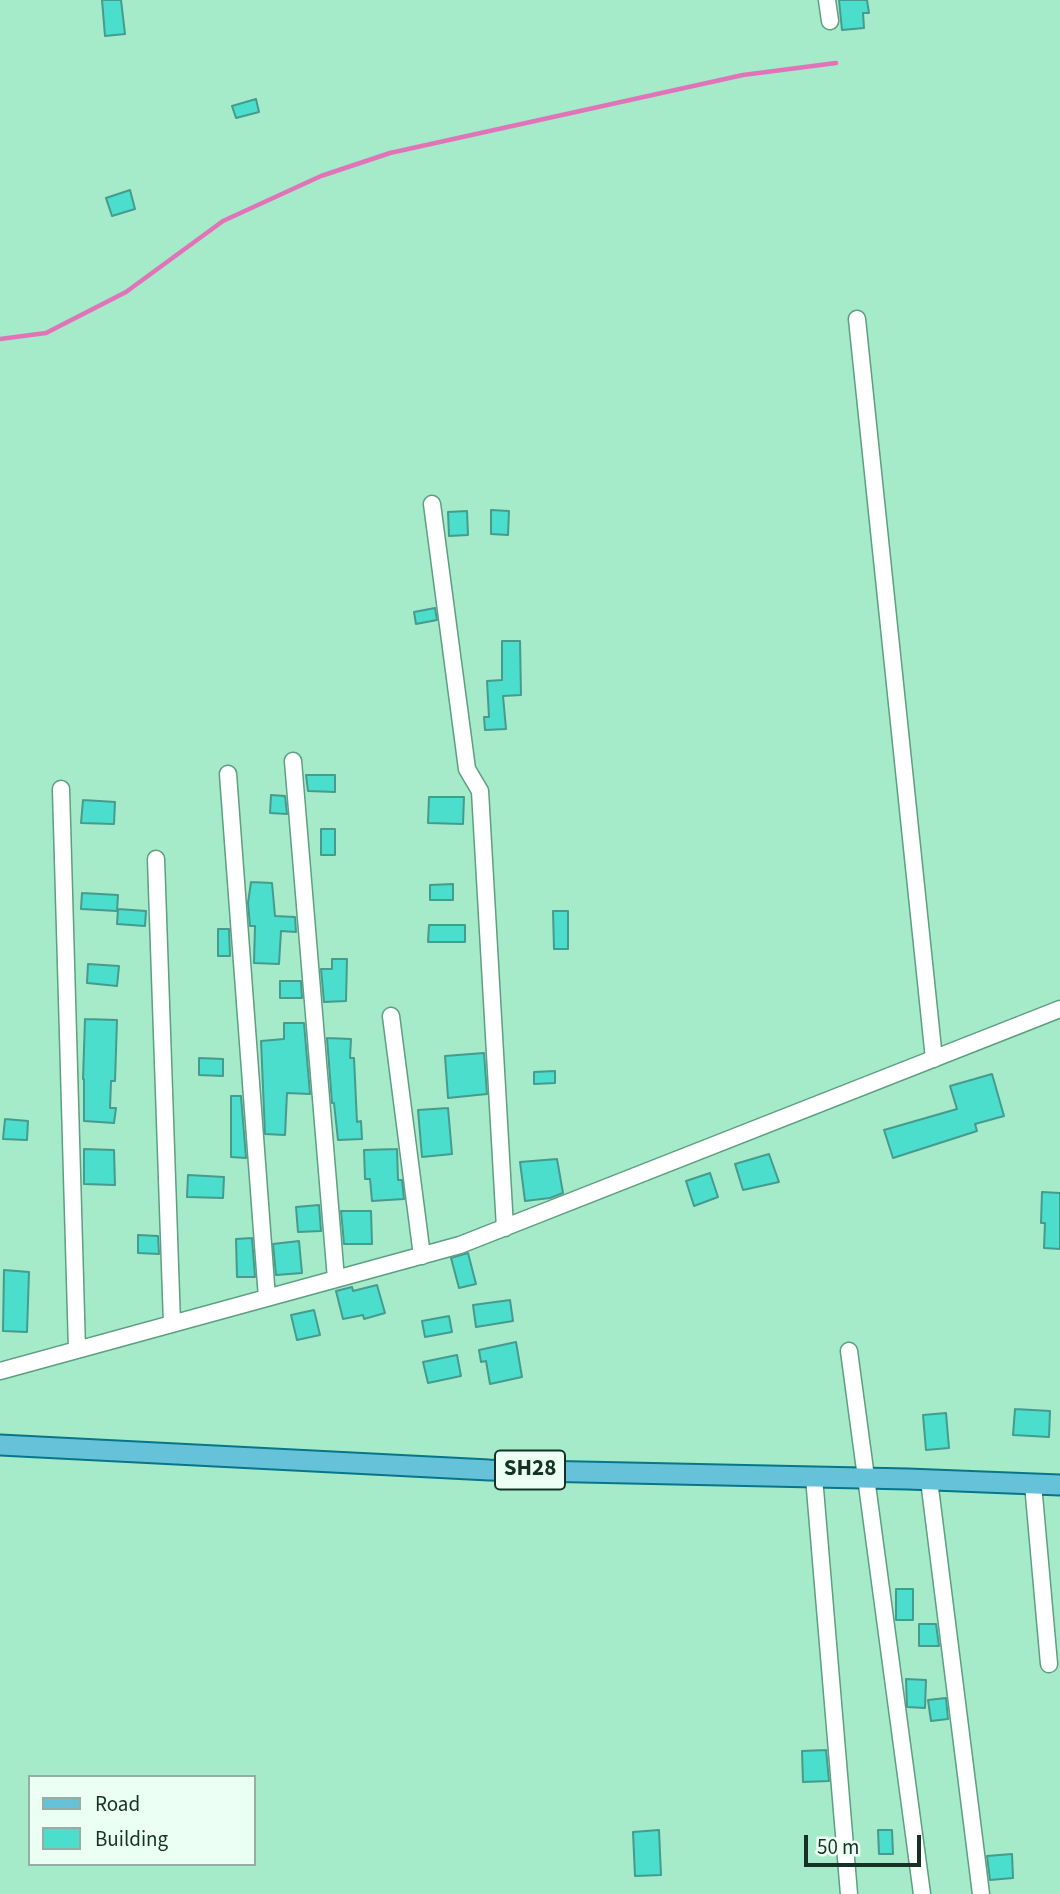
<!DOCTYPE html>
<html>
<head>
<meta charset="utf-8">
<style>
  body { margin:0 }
  #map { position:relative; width:1060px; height:1894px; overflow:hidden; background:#a5eac9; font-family:"Source Sans 3",sans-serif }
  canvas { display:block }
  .legend { position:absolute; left:28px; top:1775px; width:228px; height:91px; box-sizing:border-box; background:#ebfff5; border:2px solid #96ada2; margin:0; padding:9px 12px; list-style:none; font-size:21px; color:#163226 }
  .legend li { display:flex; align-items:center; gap:14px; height:35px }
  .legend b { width:35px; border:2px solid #96ada2 }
  .scale { position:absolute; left:804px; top:1835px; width:117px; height:32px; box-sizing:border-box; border:4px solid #163226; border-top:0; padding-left:9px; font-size:21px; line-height:24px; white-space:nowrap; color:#163226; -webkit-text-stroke:5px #ebfff5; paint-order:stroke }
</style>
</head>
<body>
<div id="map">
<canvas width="1060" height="1894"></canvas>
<ul class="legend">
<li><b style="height:9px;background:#66c2d9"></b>Road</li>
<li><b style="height:19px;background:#4bdecd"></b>Building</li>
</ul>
<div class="scale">50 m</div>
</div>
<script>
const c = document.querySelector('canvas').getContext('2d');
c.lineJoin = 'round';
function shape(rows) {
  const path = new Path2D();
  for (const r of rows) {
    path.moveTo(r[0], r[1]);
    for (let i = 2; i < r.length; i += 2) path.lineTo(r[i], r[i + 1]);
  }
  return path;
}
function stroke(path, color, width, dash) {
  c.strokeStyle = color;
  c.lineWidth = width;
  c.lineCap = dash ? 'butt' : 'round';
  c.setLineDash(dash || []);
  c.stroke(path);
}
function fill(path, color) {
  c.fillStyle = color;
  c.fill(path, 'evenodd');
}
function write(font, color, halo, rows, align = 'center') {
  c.font = font + ' "Source Sans 3",sans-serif';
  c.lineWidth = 7;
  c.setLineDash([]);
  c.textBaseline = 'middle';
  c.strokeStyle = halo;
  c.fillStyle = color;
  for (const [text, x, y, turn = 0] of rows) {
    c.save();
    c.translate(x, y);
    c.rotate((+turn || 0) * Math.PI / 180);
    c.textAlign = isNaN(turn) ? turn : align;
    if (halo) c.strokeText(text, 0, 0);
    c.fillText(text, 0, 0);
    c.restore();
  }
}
const stream = shape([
  [0,339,46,333,126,292,223,221,321,176,390,153,743,75,836,63]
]);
const building = shape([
  [102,0,121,0,125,34,105,36,102,0],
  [839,0,867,0,869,13,863,13,864,28,842,30,839,0],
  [256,99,259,112,236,118,232,106,256,99],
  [130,190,135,209,112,216,106,198,130,190],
  [491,510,509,511,508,535,491,534,491,510],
  [467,511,468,535,449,536,448,512,467,511],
  [435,608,437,620,416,624,414,612,435,608],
  [502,641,520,641,521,695,503,696,506,729,485,730,484,717,489,717,487,681,502,680,502,641],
  [306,775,335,775,335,792,308,791,306,775],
  [271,795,285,796,287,814,270,813,271,795],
  [429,797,464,797,463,824,428,823,429,797],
  [83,800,115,802,114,824,81,823,83,800],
  [321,829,335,829,335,855,321,855,321,829],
  [251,882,272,883,275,916,295,917,296,932,281,931,279,964,254,963,255,926,250,926,248,903,251,882],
  [453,884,453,900,430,900,430,885,453,884],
  [82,893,118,895,117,911,81,909,82,893],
  [118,909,146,911,145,926,117,924,118,909],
  [553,911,568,911,568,949,554,949,553,911],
  [429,925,465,925,465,942,428,942,429,925],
  [218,929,229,929,230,956,218,956,218,929],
  [332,959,347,959,346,1001,324,1002,321,969,332,969,332,959],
  [88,964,119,966,117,986,87,983,88,964],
  [280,981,301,981,302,998,280,998,280,981],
  [85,1019,117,1020,115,1081,111,1081,110,1108,116,1108,114,1123,84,1121,84,1079,83,1079,85,1019],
  [284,1023,304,1023,310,1094,287,1093,285,1135,265,1134,261,1041,284,1039,284,1023],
  [327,1038,351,1039,350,1058,354,1058,357,1122,361,1121,362,1139,338,1140,334,1103,332,1103,327,1038],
  [484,1053,487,1094,448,1098,445,1056,484,1053],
  [199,1058,223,1059,223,1076,199,1075,199,1058],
  [555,1071,555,1083,534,1084,534,1072,555,1071],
  [992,1074,1004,1116,975,1124,977,1131,893,1158,884,1130,957,1109,950,1086,992,1074],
  [231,1096,241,1096,246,1158,231,1157,231,1096],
  [448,1108,452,1154,422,1157,418,1110,448,1108],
  [5,1119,28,1121,27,1140,3,1139,5,1119],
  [84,1149,114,1150,115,1185,84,1184,84,1149],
  [397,1149,398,1180,402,1180,404,1199,372,1201,370,1179,365,1179,364,1150,397,1149],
  [769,1154,779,1182,743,1190,735,1164,769,1154],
  [557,1159,563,1193,550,1198,525,1201,520,1162,557,1159],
  [710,1173,718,1197,694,1206,686,1181,710,1173],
  [188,1175,224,1177,223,1198,187,1197,188,1175],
  [1042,1192,1060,1193,1060,1249,1044,1248,1045,1223,1041,1223,1042,1192],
  [319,1205,321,1231,298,1232,296,1207,319,1205],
  [341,1211,371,1211,372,1244,344,1244,341,1211],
  [138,1235,158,1236,159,1254,138,1253,138,1235],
  [252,1238,255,1277,237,1277,236,1239,252,1238],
  [299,1241,302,1273,276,1275,273,1244,299,1241],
  [468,1253,476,1284,459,1288,451,1258,468,1253],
  [4,1270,29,1272,27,1332,3,1331,4,1270],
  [377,1285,385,1313,364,1319,363,1315,343,1319,336,1291,352,1287,353,1291,377,1285],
  [510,1300,513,1321,476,1327,473,1305,510,1300],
  [314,1310,320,1335,297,1340,291,1315,314,1310],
  [449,1316,452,1332,425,1337,422,1321,449,1316],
  [516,1342,522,1377,490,1384,486,1361,481,1362,479,1350,516,1342],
  [457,1355,461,1376,428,1383,423,1362,457,1355],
  [1015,1409,1050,1411,1049,1437,1013,1435,1015,1409],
  [946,1413,949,1448,926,1450,923,1415,946,1413],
  [896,1589,913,1589,913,1620,896,1620,896,1589],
  [919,1624,936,1624,939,1646,919,1646,919,1624],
  [906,1679,926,1680,925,1708,907,1707,906,1679],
  [946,1698,948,1719,931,1721,928,1700,946,1698],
  [826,1750,829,1781,803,1782,802,1751,826,1750],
  [659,1830,661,1875,635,1876,633,1832,659,1830],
  [878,1830,892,1830,893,1854,879,1854,878,1830],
  [1012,1854,1013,1878,990,1880,987,1856,1012,1854]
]);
const minor = shape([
  [827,0,830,21],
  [857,319,934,1059],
  [432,504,467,769,480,791,505,1228],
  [293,761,336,1279],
  [228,774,267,1298],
  [61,789,77,1350],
  [156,859,172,1324],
  [391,1016,422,1256],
  [849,1351,922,1894],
  [0,1371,460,1245,1060,1009],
  [814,1477,849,1894],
  [929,1480,981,1894],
  [1033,1484,1049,1664]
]);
const major = shape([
  [0,1445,489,1470,908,1479,1060,1485]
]);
const shields = [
  [530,1470,70]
];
const shieldNames = [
  ["SH28",530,1470]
];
stroke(stream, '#e174b8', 4.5);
fill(building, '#4bdecd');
stroke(building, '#469a8e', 2);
stroke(minor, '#5c9f81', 19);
stroke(major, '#087589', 23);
stroke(minor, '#fff', 16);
stroke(major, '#66c2d9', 19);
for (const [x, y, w] of shields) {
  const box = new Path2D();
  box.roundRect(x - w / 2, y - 19.5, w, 39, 5);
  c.fillStyle = '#ebfff5';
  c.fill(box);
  stroke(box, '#163226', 2);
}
write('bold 23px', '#163226', null, shieldNames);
</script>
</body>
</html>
